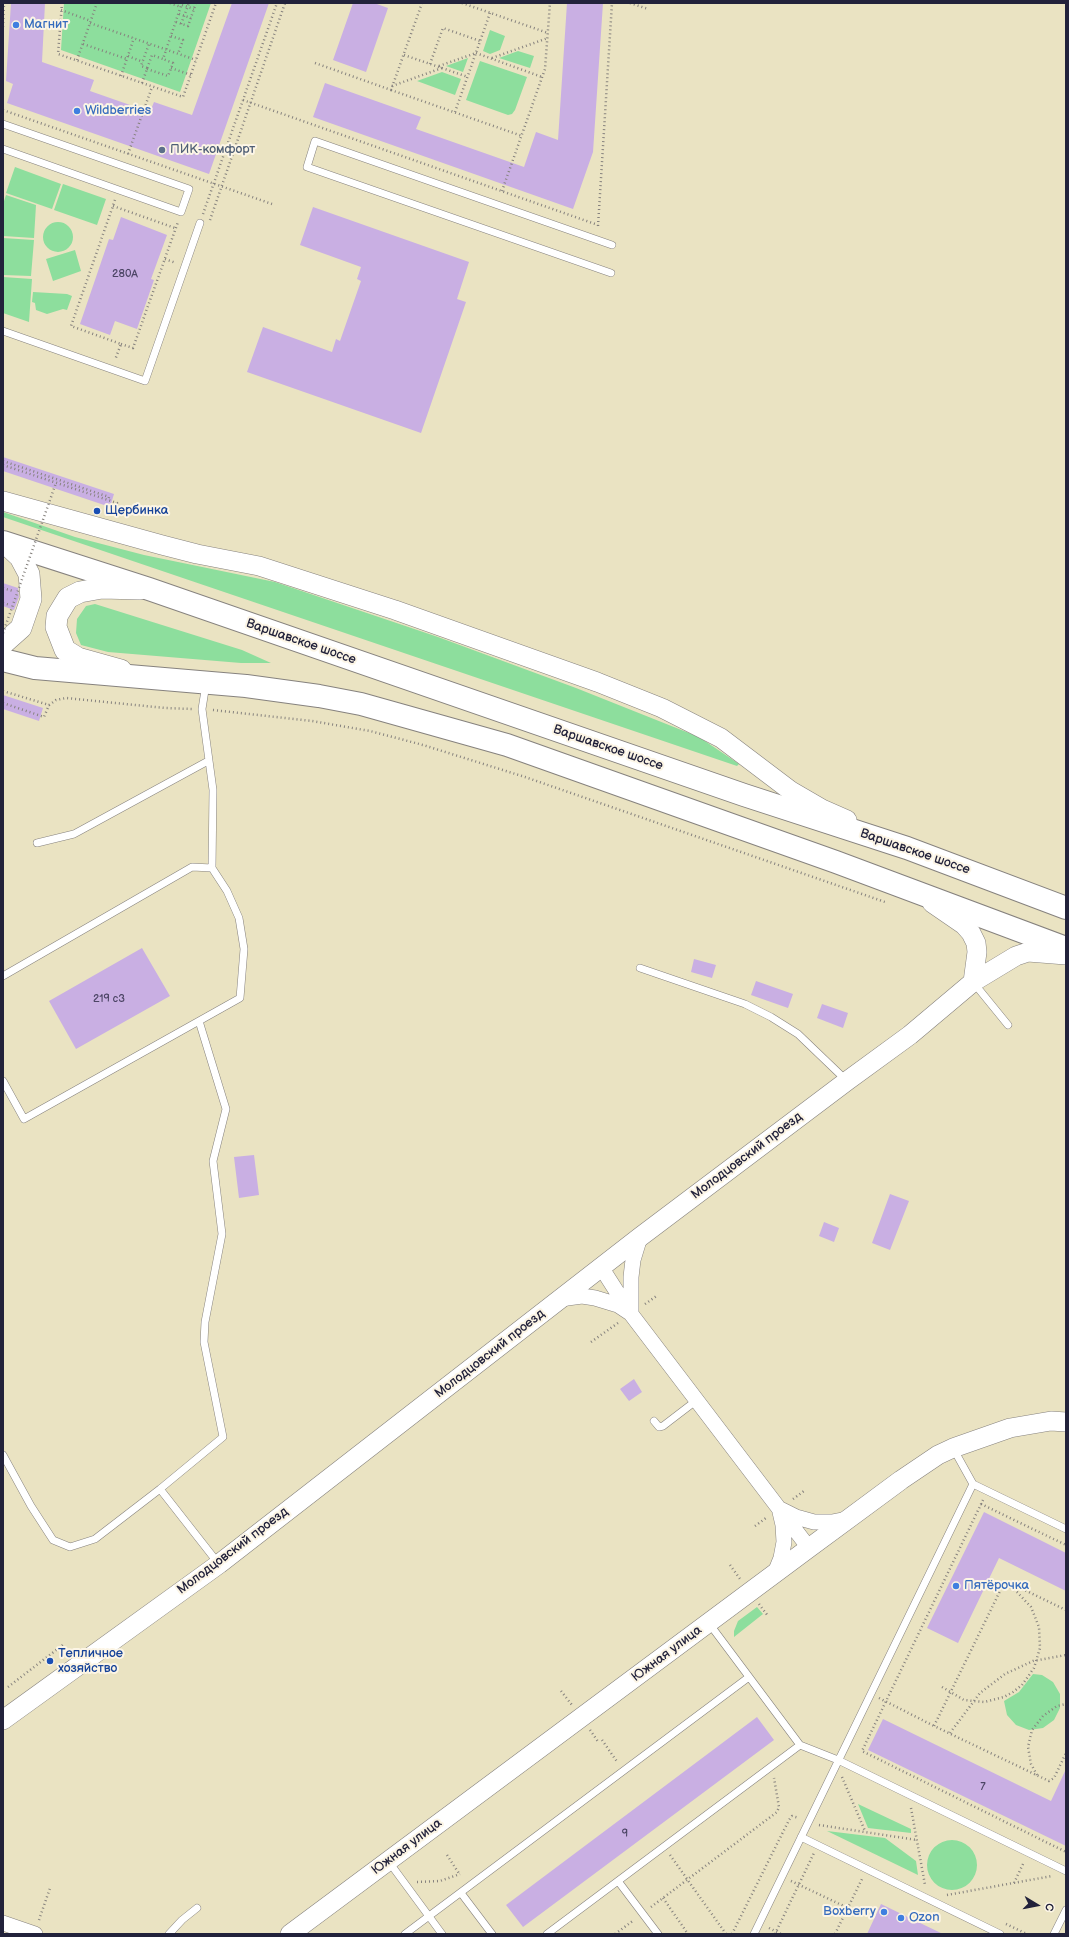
<!DOCTYPE html>
<html>
<head>
<meta charset="utf-8">
<style>
  body { margin:0 }
  #map { position:relative; width:1069px; height:1937px; overflow:hidden; background:#eae3c2; font-family:"Balsamiq Sans",sans-serif }
  canvas { display:block }
  .frame { position:absolute; inset:0; border:4px solid #22223b; pointer-events:none }
  .north { position:absolute; left:1017px; top:1885px; width:40px; height:40px; -webkit-text-stroke:3px #fcf5e5; paint-order:stroke; rotate:100deg; font-size:11px; font-weight:700; line-height:16px; text-align:center; color:#22223b }
  .north::after { content:''; display:block; margin:auto; width:14px; height:18px; background:#22223b; clip-path:polygon(50% 0,100% 100%,50% 72%,0 100%) }
</style>
</head>
<body>
<div id="map">
<canvas width="1069" height="1937"></canvas>
<div class="frame"></div>
<div class="north">С</div>
</div>
<script>
const c = document.querySelector('canvas').getContext('2d');
c.lineJoin = 'round';
function fill(path, color) {
  c.fillStyle = color;
  c.fill(path, 'evenodd');
}
function shape(rows) {
  const path = new Path2D();
  for (const r of rows) {
    if (r.length === 3) {
      path.moveTo(r[0] + r[2], r[1]);
      path.arc(r[0], r[1], r[2], 0, 2 * Math.PI);
      continue;
    }
    path.moveTo(r[0], r[1]);
    for (let i = 2; i < r.length; i += 2) path.lineTo(r[i], r[i + 1]);
  }
  return path;
}
function stroke(path, color, width, dash) {
  c.strokeStyle = color;
  c.lineWidth = width;
  c.lineCap = dash ? 'butt' : 'round';
  c.setLineDash(dash || []);
  c.stroke(path);
}
function write(font, color, halo, rows, align = 'center') {
  c.font = font + ' "Balsamiq Sans",sans-serif';
  c.lineWidth = 4;
  c.setLineDash([]);
  c.textBaseline = 'middle';
  c.strokeStyle = halo;
  c.fillStyle = color;
  for (const [text, x, y, turn = 0] of rows) {
    c.save();
    c.translate(x, y);
    c.rotate((+turn || 0) * Math.PI / 180);
    c.textAlign = isNaN(turn) ? turn : align;
    if (halo) c.strokeText(text, 0, 0);
    c.fillText(text, 0, 0);
    c.restore();
  }
}
const green = shape([
  [64,3,211,3,180,92,61,50],
  [490,30,505,36,500,50,490,54,483,51],
  [518,51,534,56,530,68,499,58],
  [468,58,463,72,446,66],
  [480,61,527,77,515,110,512,114,508,115,466,100],
  [442,72,461,79,455,95,417,81],
  [15,167,61,184,52,209,6,193],
  [63,184,106,199,97,225,54,210],
  [6,195,36,205,34,238,3,236,3,204],
  [58,237,15],
  [3,238,34,240,31,276,3,275],
  [75,250,81,271,53,281,46,259],
  [3,277,32,279,29,322,3,313],
  [33,292,67,294,72,296,67,310,63,309,47,314,36,310,35,303,32,302],
  [3,512,75,537,144,555,275,582,438,637,576,688,699,737,739,764,737,766,3,517],
  [95,604,242,650,271,663,241,663,108,652,81,645,76,633,77,619,86,606],
  [757,1607,763,1614,734,1637,734,1631,738,1621],
  [1033,1674,1042,1675,1053,1682,1060,1694,1060,1708,1054,1720,1043,1728,1029,1730,1016,1725,1007,1715,1004,1701,1019,1692],
  [858,1804,911,1829,911,1833,868,1828],
  [827,1831,885,1838,916,1861,918,1875],
  [952,1865,25]
]);
const building = shape([
  [11,3,45,3,42,62,94,80,90,91,150,112,154,102,192,115,232,3,269,3,209,174,7,103,13,84,6,81],
  [353,3,374,3,388,8,366,72,333,60],
  [567,3,603,3,593,152,573,209,313,117,325,83,421,117,416,129,524,167,536,132,558,140],
  [313,207,469,262,457,299,466,302,421,433,247,372,263,327,332,352,336,339,340,341,361,281,357,279,361,267,300,245],
  [121,217,167,235,151,279,154,280,137,329,115,321,110,335,80,324,109,239,113,240],
  [3,457,114,494,110,507,3,471],
  [3,583,18,588,19,597,14,610,3,606],
  [3,695,43,708,39,721,3,709],
  [142,948,170,996,76,1049,49,1001],
  [694,959,716,965,712,978,691,972],
  [756,981,793,994,788,1008,751,995],
  [822,1004,848,1013,843,1028,817,1018],
  [254,1155,259,1195,239,1198,234,1157],
  [890,1194,909,1201,890,1250,872,1243],
  [824,1222,839,1228,834,1242,819,1236],
  [634,1379,642,1392,629,1401,620,1389],
  [984,1512,1066,1553,1066,1591,999,1558,958,1643,927,1628],
  [757,1717,774,1740,523,1927,506,1905],
  [883,1719,1051,1801,1066,1769,1066,1846,868,1750],
  [881,1904,916,1921,943,1934,867,1934]
]);
const path = shape([
  [62,3,58,54,183,97,216,3],
  [170,3,181,7],
  [462,3,548,33],
  [630,3,648,9],
  [182,5,194,9],
  [61,10,91,21],
  [179,14,191,18],
  [176,22,188,26,196,3],
  [90,23,196,60],
  [181,24,189,3],
  [3,27,4,3],
  [171,36,183,40,178,54],
  [83,44,127,59],
  [476,53,542,77],
  [404,55,468,77],
  [128,56,143,62],
  [492,58,548,38],
  [77,60,97,3],
  [315,63,391,90,422,3],
  [430,64,443,28,480,41],
  [439,66,476,53],
  [147,68,141,66,149,44],
  [171,68,191,75],
  [147,69,168,76,173,63,163,59],
  [121,76,134,38],
  [142,83,152,55,163,59,182,3],
  [392,86,442,68],
  [391,90,522,136],
  [243,100,598,225],
  [3,110,272,204],
  [455,112,490,13],
  [128,154,152,87],
  [502,191,545,69,550,3],
  [115,200,71,326,121,344,115,360],
  [113,206,175,228],
  [203,214,277,3],
  [210,220,285,3],
  [598,226,612,3],
  [165,259,176,263],
  [121,344,133,348,178,222],
  [3,461,109,497,108,500],
  [3,465,117,503,113,514],
  [3,588,13,591],
  [3,603,10,605],
  [3,691,49,705,56,700,66,698,165,708,192,709],
  [3,703,44,717,49,705],
  [213,710,312,721,370,731,423,745,525,777,885,902],
  [645,1304,658,1295],
  [591,1342,618,1323],
  [793,1499,804,1491],
  [983,1500,862,1751,1066,1852],
  [981,1504,1066,1545],
  [755,1526,766,1518],
  [730,1565,740,1579],
  [759,1604,768,1616],
  [1066,1610,1012,1584,1002,1587,934,1726,1049,1781,1054,1778,1066,1753],
  [8,1687,64,1644],
  [942,1687,964,1700,984,1702,1004,1697,1013,1692,1022,1685,1034,1668,1040,1648,1039,1627,1031,1607,1017,1592,1006,1585],
  [561,1691,572,1705],
  [879,1698,934,1726],
  [590,1730,599,1743],
  [950,1733,980,1693,1005,1674,1033,1661,1066,1655],
  [602,1740,618,1763],
  [1037,1775,1031,1764,1028,1747,1032,1730,1043,1716,1057,1706,1066,1704],
  [842,1777,865,1831],
  [911,1808,925,1885],
  [819,1825,917,1840],
  [447,1855,460,1875],
  [670,1855,726,1934],
  [791,1881,848,1908],
  [417,1882,440,1881,460,1874],
  [1014,1883,1024,1862],
  [947,1895,1052,1876],
  [663,1898,688,1934],
  [651,1907,777,1812,779,1807,774,1778],
  [39,1920,50,1888],
  [1006,1924,1027,1934],
  [769,1928,781,1934],
  [615,1934,634,1920],
  [732,1934,789,1820,792,1816,799,1818],
  [775,1934,814,1853],
  [835,1934,862,1879]
]);
const service = shape([
  [3,124,189,189,181,212,3,149],
  [611,273,307,167,315,141,612,245],
  [3,331,145,381,200,223],
  [37,843,74,834,208,761],
  [640,968,745,1004,771,1017,798,1034,847,1081],
  [3,976,192,867,212,868],
  [973,982,1008,1025],
  [3,1081,24,1119,240,998,244,949,239,918,227,891,212,868,213,790,202,709,206,684],
  [654,1421,659,1427,663,1426,697,1400],
  [953,1448,973,1484,1066,1529],
  [3,1455,31,1506,53,1540,70,1547,95,1539,160,1489,223,1437,204,1342,205,1322,222,1234,213,1161,226,1109,199,1021],
  [160,1489,218,1563],
  [708,1622,800,1745,838,1760,1066,1871],
  [801,1837,1000,1934],
  [389,1862,442,1934],
  [618,1881,658,1934],
  [461,1893,492,1934],
  [169,1934,182,1920,197,1908],
  [405,1934,749,1677],
  [547,1934,800,1745],
  [754,1934,973,1484],
  [1054,1934,1066,1910]
]);
const minor = shape([
  [601,1267,631,1314,809,1548],
  [560,1299,582,1296,595,1298,618,1305,630,1313],
  [631,1313,631,1277,633,1260,640,1237],
  [782,1510,796,1517,814,1522,832,1522,847,1519],
  [775,1573,781,1558,784,1542,783,1525,780,1512],
  [3,1923,35,1934]
]);
const tertiary = shape([
  [3,501,162,545,197,554,259,566,395,610,597,682,662,708,721,738,791,791,822,809,847,820],
  [932,903,964,925,971,933,976,943,977,952,973,982],
  [3,1720,219,1564,640,1237,847,1081,910,1035,973,982,1016,956,1028,952,1066,955],
  [290,1934,809,1548,901,1480,938,1455,953,1448,1010,1428,1051,1421,1066,1422]
]);
const secondary = shape([
  [3,644,21,628,31,599,29,574,20,557,5,543],
  [121,670,78,658,65,650,56,627,57,616,68,598,80,592,102,588,140,589]
]);
const primary = shape([
  [3,542,149,589,744,795,907,848,1066,908],
  [3,660,35,668,246,686,319,696,361,704,507,745,836,862,1066,948]
]);
const pathBridge = shape([
  [3,633,56,483]
]);
const markers = [
  [16,25,4,"#3f7fe0"],
  [77,111,4,"#3f7fe0"],
  [162,150,4,"#5c6f8a"],
  [97,511,4,"#1a4fb4"],
  [956,1586,4,"#3f7fe0"],
  [50,1661,4,"#1a4fb4"],
  [884,1912,4,"#3f7fe0"],
  [901,1918,4,"#3f7fe0"]
];
const numberNames = [
  ["280А",125,274],
  ["219 с3",109,999],
  ["7",983,1787],
  ["9",625,1834]
];
const shopNames = [
  ["Магнит",24,25],
  ["Wildberries",85,111],
  ["Пятёрочка",964,1586],
  ["Boxberry",876,1912,"right"],
  ["Ozon",909,1918]
];
const serviceNames = [
  ["ПИК-комфорт",170,150]
];
const transitNames = [
  ["Щербинка",105,511],
  ["Тепличное",58,1654],
  ["хозяйство",58,1669]
];
const streetNames = [
  ["Варшавское шоссе",301,642,19],
  ["Варшавское шоссе",608,748,19],
  ["Варшавское шоссе",915,852,19],
  ["Молодцовский проезд",747,1156,-37],
  ["Молодцовский проезд",490,1354,-38],
  ["Молодцовский проезд",233,1551,-37],
  ["Южная улица",667,1654,-37],
  ["Южная улица",407,1847,-37]
];
fill(green, '#8dde9d');
fill(building, '#c9afe3');
stroke(service, '#86827e', 8);
stroke(minor, '#86827e', 16);
stroke(tertiary, '#86827e', 20);
stroke(secondary, '#86827e', 22);
stroke(primary, '#86827e', 24);
stroke(path, '#86827e', 2.5, [1, 3]);
stroke(service, '#fff', 7);
stroke(minor, '#fff', 15);
stroke(tertiary, '#fff', 19);
stroke(secondary, '#fff', 21);
stroke(primary, '#fff', 22);
stroke(pathBridge, '#86827e', 2.5, [1, 3]);
for (const [x, y, r, color] of markers) {
  const dot = new Path2D();
  dot.arc(x, y, r, 0, 2 * Math.PI);
  c.fillStyle = color;
  c.fill(dot);
  stroke(dot, '#fcf5e5', 1.5);
}
write('11px', '#4c4565', null, numberNames);
write('13px', '#366cbe', '#fcf5e5', shopNames, 'left');
write('13px', '#4e5e75', '#fcf5e5', serviceNames, 'left');
write('13px', '#164399', '#fcf5e5', transitNames, 'left');
write('13px', '#22223b', '#fcf5e5', streetNames);
</script>
</body>
</html>
